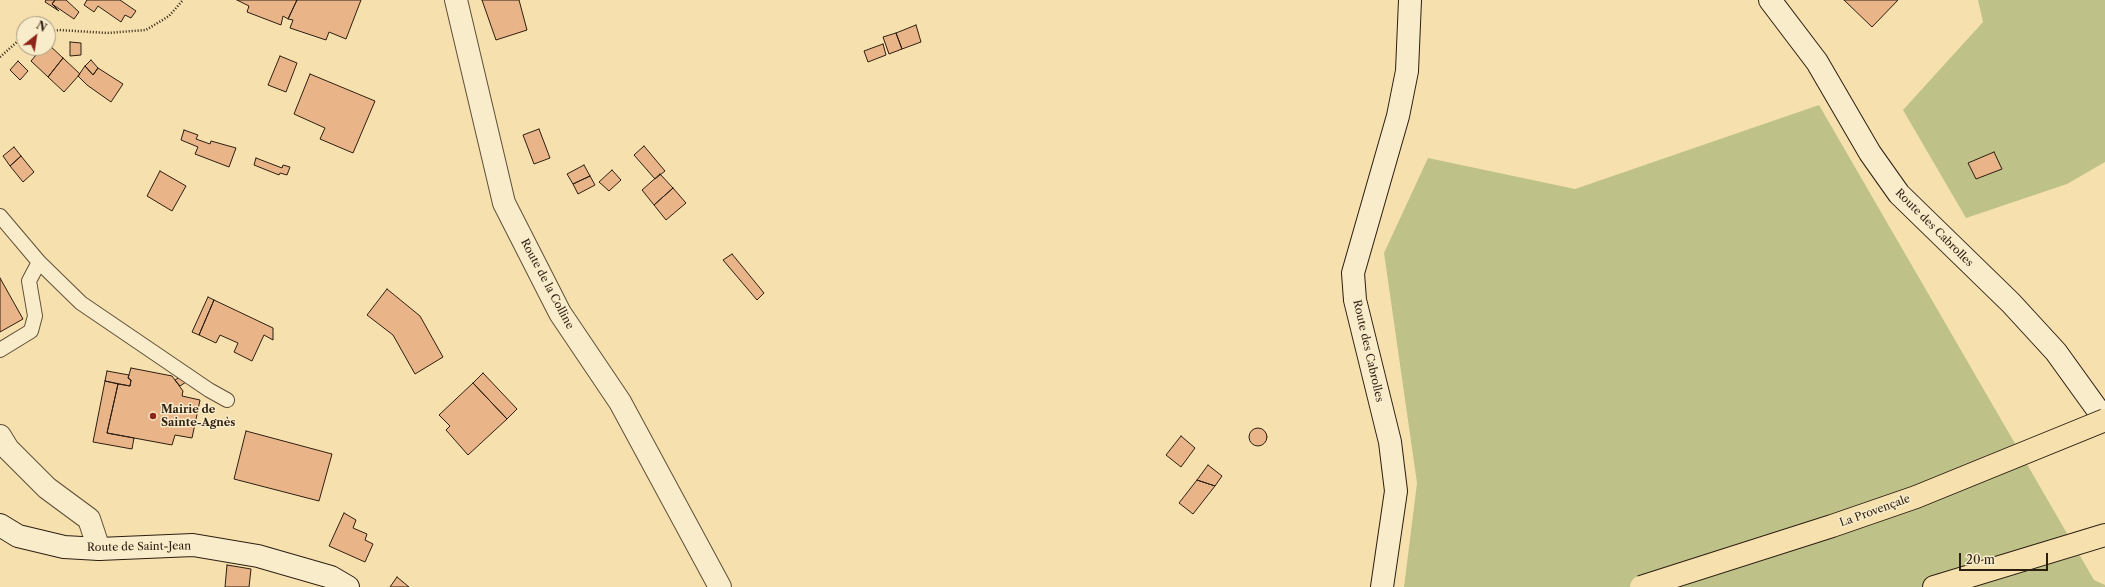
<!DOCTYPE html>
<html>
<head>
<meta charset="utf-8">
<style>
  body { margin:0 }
  #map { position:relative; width:2105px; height:587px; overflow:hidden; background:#f6e1ae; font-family:"Libre Caslon Text",serif }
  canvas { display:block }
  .north { position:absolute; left:16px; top:16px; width:40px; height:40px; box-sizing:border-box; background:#f9ecca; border:1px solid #a79a80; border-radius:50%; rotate:30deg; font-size:11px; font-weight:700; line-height:16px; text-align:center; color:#2c1e11 }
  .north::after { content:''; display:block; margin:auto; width:14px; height:18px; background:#8f2418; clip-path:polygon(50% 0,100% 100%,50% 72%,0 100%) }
  .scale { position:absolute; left:1959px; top:553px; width:89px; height:18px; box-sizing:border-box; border:2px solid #2c1e11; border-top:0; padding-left:5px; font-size:12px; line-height:14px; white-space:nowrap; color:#2c1e11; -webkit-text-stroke:3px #f9ecca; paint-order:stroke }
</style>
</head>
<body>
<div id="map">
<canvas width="2105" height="587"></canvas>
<div class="north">N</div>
<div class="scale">20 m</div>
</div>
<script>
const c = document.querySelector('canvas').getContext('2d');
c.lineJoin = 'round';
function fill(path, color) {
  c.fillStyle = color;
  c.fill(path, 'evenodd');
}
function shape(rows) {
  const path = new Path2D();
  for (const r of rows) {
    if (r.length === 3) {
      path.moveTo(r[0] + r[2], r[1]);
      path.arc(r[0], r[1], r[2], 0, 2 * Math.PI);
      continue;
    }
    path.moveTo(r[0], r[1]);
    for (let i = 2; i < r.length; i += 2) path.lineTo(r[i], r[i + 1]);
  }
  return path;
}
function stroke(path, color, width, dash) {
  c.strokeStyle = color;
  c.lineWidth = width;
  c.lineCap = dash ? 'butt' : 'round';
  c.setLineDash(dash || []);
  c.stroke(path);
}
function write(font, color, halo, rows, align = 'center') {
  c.font = font + ' "Libre Caslon Text",serif';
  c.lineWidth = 3;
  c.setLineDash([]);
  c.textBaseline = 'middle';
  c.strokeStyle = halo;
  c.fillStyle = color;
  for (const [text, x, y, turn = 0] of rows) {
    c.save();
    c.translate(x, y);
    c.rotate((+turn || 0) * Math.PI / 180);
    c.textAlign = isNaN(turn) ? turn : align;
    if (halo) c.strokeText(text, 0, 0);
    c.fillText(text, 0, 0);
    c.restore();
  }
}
const green = shape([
  [1978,0,2105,0,2105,162,2067,184,1966,218,1903,110,1983,22],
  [1819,105,2094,580,2105,585,2105,587,1404,587,1417,483,1384,253,1428,158,1575,189]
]);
const building = shape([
  [46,0,55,0,52,4,59,11,45,2,46,0],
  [55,0,66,0,79,12,74,19,52,4,55,0],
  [87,0,120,0,136,11,131,18,125,15,121,22,98,6,94,12,84,5,87,0],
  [237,0,297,0,288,19,283,16,281,25,247,12,249,6,237,0],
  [297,0,361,0,346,39,329,32,326,40,290,28,293,20,288,19,297,0],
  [482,0,519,0,527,30,496,40,482,0],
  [1844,0,1898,0,1872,27,1844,0],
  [916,25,921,42,902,49,896,33,916,25],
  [896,33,902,49,889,54,883,37,896,33],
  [70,42,81,43,81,55,70,56,70,42],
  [48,44,63,58,48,77,31,61,42,48,48,48,48,44],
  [883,44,886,55,868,62,864,51,883,44],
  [280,56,297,63,286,92,268,85,280,56],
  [63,58,80,74,64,92,48,77,63,58],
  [91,60,98,68,93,75,85,66,91,60],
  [18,61,28,71,20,80,10,70,18,61],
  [85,66,93,75,98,68,123,84,111,102,87,85,78,76,85,66],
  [310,74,375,101,353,153,320,139,325,128,294,114,310,74],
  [539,129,550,158,534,164,523,135,539,129],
  [184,130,198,135,196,139,210,144,211,141,236,148,229,167,195,154,198,147,181,140,184,130],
  [644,146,665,171,655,179,634,155,644,146],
  [14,147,21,156,10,166,3,156,14,147],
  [1994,152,2002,169,1976,179,1968,163,1994,152],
  [21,156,34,172,23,182,10,166,21,156],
  [256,158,282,168,283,165,290,167,287,175,280,173,279,175,254,165,256,158],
  [584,165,590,176,573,184,567,174,584,165],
  [612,170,621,180,609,191,599,182,612,170],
  [160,171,186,186,172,211,147,196,160,171],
  [660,174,673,188,654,205,642,190,660,174],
  [590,176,595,185,578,194,573,184,590,176],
  [673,188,686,203,666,220,654,205,673,188],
  [732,254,764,293,757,300,723,260,732,254],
  [0,278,23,319,0,332,0,278],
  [387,289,420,316,443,357,415,374,393,335,367,315,387,289],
  [208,297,214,300,199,335,192,332,208,297],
  [214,300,273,328,273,340,264,335,252,361,234,352,238,343,220,335,216,343,199,335,214,300],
  [131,368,172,376,183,391,182,396,200,400,192,438,175,435,172,445,107,433,118,384,130,386,131,380,128,378,131,368],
  [107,371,129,375,128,378,131,380,130,386,105,381,107,371],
  [483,373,517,409,507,419,473,383,483,373],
  [182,376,186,382,180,386,175,380,182,376],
  [105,381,118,384,107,433,134,438,132,449,93,442,105,381],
  [473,383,507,419,468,455,446,430,450,426,439,415,473,383],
  [1258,437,9],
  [246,431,332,454,319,501,234,479,246,431],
  [1181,436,1195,448,1181,467,1166,455,1181,436],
  [1208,465,1222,476,1215,486,1197,480,1208,465],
  [1197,480,1215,486,1193,514,1179,503,1197,480],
  [344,513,356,520,353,528,367,534,365,540,373,544,365,562,329,546,344,513],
  [227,565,251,569,249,587,225,587,227,565],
  [397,577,409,587,390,587,397,577]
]);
const path = shape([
  [48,32,59,30,107,33,146,30,169,16,183,0],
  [0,57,19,40,24,39]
]);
const lane = shape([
  [0,216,39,262,29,281,35,316,31,331,0,350],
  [39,262,81,303,209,390,227,400]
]);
const street = shape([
  [456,0,504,203,560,313,620,402,720,587],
  [0,436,8,449,47,488,89,519,99,549]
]);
const secondary = shape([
  [1770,0,1817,62,1870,153,1899,194,2011,303,2056,352,2105,420],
  [0,525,18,536,64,547,99,549,193,545,258,556,331,577,348,587],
  [1382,587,1396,491,1390,442,1355,300,1353,273,1398,116,1407,71,1410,0]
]);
const highway = shape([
  [1934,587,2105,535]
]);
const highwayBridge = shape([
  [1641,587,1832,526,1916,497,2105,420]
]);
const markers = [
  [153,416,4,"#8f2418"]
];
const streetNames = [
  ["Route des Cabrolles",1934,228,45],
  ["Route de la Colline",547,284,62],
  ["Route des Cabrolles",1368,351,77],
  ["La Provençale",1875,511,-20],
  ["Route de Saint-Jean",139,547,-1]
];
const poiNames = [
  ["Mairie de",161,410],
  ["Sainte-Agnès",161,423]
];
fill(green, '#bec289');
fill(building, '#e9b588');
stroke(building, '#2c1e11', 1);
stroke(lane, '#5e4f38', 16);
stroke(street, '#5e4f38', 24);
stroke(secondary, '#2c1e11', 24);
stroke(highway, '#2c1e11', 24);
stroke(path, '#2c1e11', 2.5, [1, 2]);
stroke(lane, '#f9ecca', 14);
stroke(street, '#f9ecca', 22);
stroke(secondary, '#f9ecca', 22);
stroke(highway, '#f6e1ae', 22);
stroke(highwayBridge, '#2c1e11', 24, []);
stroke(highwayBridge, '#f6e1ae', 22);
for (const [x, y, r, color] of markers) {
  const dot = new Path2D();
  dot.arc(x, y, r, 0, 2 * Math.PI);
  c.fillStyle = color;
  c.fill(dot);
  stroke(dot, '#f9ecca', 1.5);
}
write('11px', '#2c1e11', '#f9ecca', streetNames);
write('bold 11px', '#2c1e11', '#f9ecca', poiNames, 'left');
</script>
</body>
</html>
